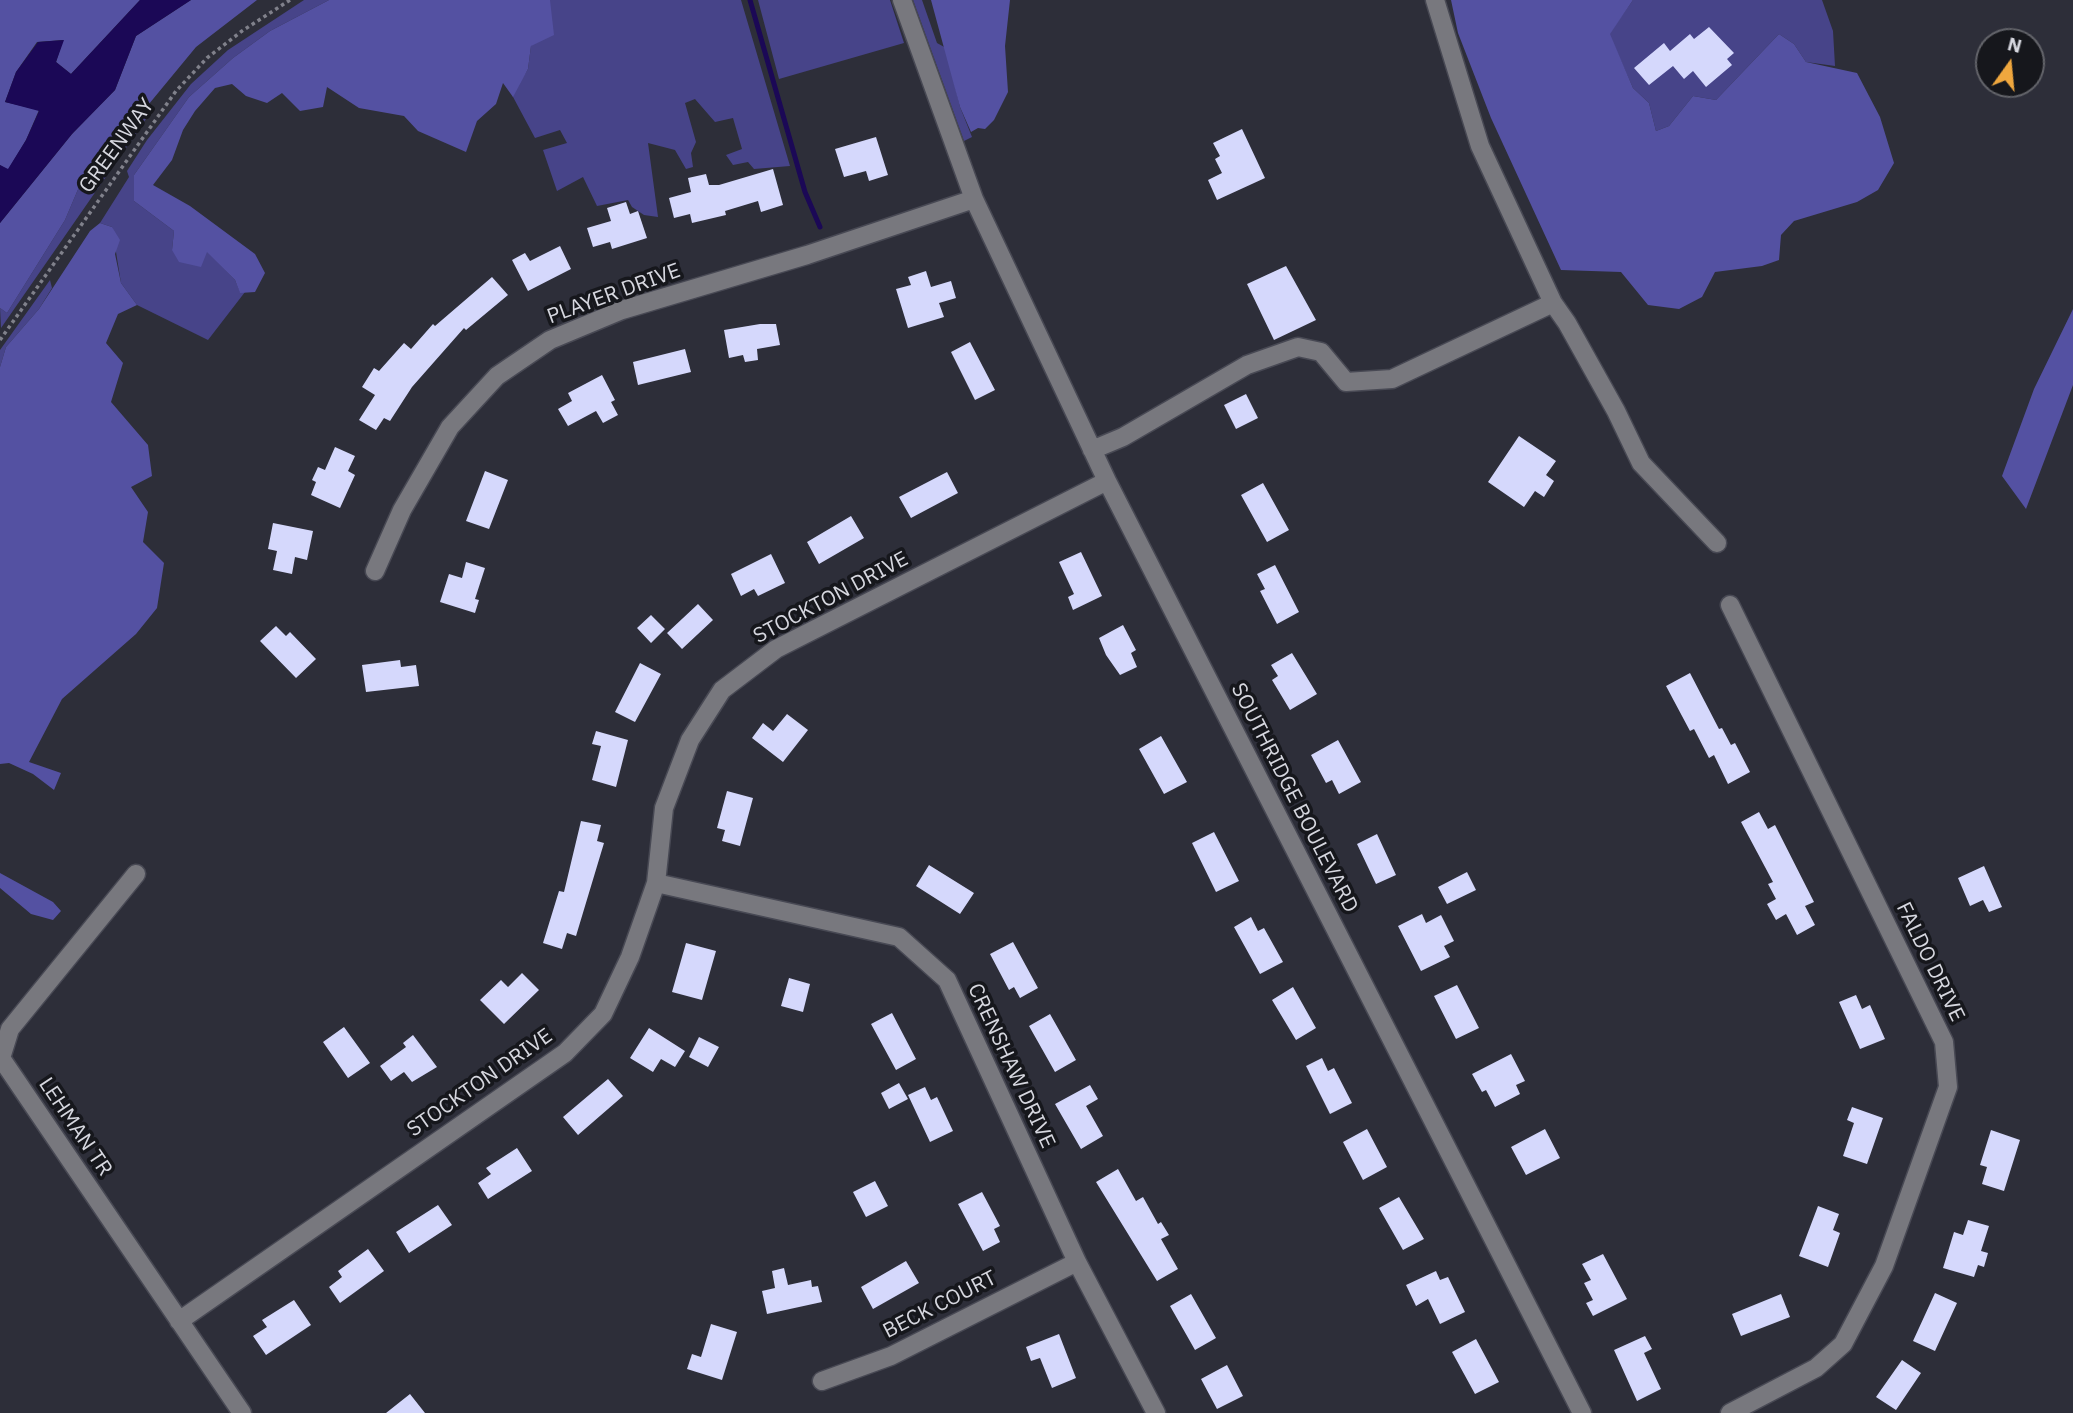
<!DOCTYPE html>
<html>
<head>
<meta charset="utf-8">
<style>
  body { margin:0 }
  #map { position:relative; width:2073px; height:1413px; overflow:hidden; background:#2d2e39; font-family:"IBM Plex Sans",sans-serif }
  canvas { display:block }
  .north { position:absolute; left:1975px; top:28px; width:70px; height:70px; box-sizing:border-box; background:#16171c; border:2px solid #63646a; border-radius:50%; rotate:15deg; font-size:19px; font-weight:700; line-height:28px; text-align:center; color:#d6d7df }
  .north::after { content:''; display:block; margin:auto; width:24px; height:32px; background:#efa73e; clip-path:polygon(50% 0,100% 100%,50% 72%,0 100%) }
</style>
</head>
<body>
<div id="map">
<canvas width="2073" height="1413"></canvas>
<div class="north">N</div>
</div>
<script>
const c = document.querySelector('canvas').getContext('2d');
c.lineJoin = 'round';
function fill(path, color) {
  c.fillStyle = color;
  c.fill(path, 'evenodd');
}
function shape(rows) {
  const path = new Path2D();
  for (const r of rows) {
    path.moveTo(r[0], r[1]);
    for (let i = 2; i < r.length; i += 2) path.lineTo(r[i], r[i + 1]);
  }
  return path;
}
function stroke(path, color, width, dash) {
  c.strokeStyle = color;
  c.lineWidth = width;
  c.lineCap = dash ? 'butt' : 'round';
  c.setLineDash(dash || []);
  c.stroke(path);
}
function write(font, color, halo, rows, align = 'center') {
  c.font = font + ' "IBM Plex Sans",sans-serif';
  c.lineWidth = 7;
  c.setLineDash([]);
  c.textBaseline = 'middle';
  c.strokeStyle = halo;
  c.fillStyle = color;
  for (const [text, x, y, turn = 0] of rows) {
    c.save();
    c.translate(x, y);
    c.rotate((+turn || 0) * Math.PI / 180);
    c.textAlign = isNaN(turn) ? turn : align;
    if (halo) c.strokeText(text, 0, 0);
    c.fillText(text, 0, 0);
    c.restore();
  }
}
const green = shape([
  [304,0,329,0,270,31,233,58,189,97,134,175,134,201,174,231,172,250,207,251,235,280,240,292,245,292,208,340,137,305,121,283,112,227,100,223,129,177,127,171,147,140,191,84,228,50],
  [550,0,741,0,790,166,754,169,748,162,733,165,726,155,742,149,733,118,715,122,695,99,685,103,696,142,691,153,693,167,686,169,675,150,648,143,658,217,644,215,632,207,628,200,597,206,583,177,557,191,543,150,567,143,560,130,535,138,512,95,528,69,531,46],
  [758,0,890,0,904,43,779,79],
  [913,0,922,0,937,43,946,48,960,107,972,137,964,141],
  [1633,0,1822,0,1833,31,1835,66,1806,62,1794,44,1779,34,1716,100,1693,96,1669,126,1656,131,1649,103,1633,88,1609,34],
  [138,109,144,110,146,119,1,328,0,308,7,313,65,220,79,187],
  [50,280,52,288,39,309,6,347,0,367,0,350]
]);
const forest = shape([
  [0,0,140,0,71,74,56,62,63,40,37,42,16,72,5,102,39,110,26,140,8,170,0,165],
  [191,0,257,0,196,47,144,110,138,110,79,187,65,220,7,313,0,308,0,223,72,134,115,90,136,36],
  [329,0,550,0,554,35,531,46,528,69,513,97,503,83,496,104,477,121,466,152,418,131,404,116,359,108,327,87,323,107,300,111,282,93,267,103,246,96,232,84,215,88,195,111,183,130,172,160,153,185,190,206,255,254,265,273,255,292,240,293,235,280,207,252,201,267,179,262,172,250,174,231,134,201,134,175,189,97,233,58,270,31],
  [931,0,1010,0,1005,46,1008,92,994,120,985,129,978,128,971,132,960,107],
  [1451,0,1633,0,1610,34,1633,88,1649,103,1656,131,1669,126,1693,96,1716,100,1779,34,1794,44,1806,62,1857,73,1880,117,1894,163,1878,190,1857,202,1794,221,1781,235,1779,260,1762,266,1715,272,1702,297,1679,309,1648,305,1621,272,1561,270,1491,118,1458,33],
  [100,223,112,227,120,240,115,254,121,283,137,305,118,314,106,343,123,363,111,402,148,445,152,476,131,487,148,512,143,542,164,563,157,608,136,634,62,699,29,762,61,773,54,790,33,774,9,763,0,764,0,367,6,347,39,309,90,231],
  [2073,309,2073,385,2026,509,2002,476,2034,389],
  [0,873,53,902,61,911,53,920,31,914,0,888]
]);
const water = shape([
  [140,0,191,0,136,36,115,90,72,134,0,223,0,165,8,169,26,140,39,111,5,102,16,72,38,42,64,40,56,62,71,74]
]);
const stream = shape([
  [750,0,805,192,820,227]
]);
const building = shape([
  [1709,27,1734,53,1727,59,1732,65,1706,87,1693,71,1684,79,1673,66,1649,85,1634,68,1664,43,1670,51,1690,34,1694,39],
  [1242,129,1265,178,1217,200,1208,180,1222,173,1215,159,1220,156,1213,143],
  [876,137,888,175,869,181,866,171,844,177,835,149],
  [773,169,783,205,761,212,758,201,725,211,726,215,692,223,690,214,674,218,669,198,691,192,688,178,706,174,709,185,719,185],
  [626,202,630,214,638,211,647,238,612,249,610,242,593,247,587,228,611,221,607,208],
  [560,246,571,269,528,291,512,260,525,253,530,261],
  [1286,266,1316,320,1274,340,1247,284],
  [926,271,931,287,951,281,956,298,939,303,944,317,908,328,896,289,911,285,908,277],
  [492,277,508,295,466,330,464,328,412,387,390,421,384,418,376,430,359,420,375,395,362,387,374,368,379,371,404,343,411,349,433,324,435,326],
  [760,324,776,324,780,345,757,349,758,360,745,362,743,355,729,358,724,330],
  [970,342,995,390,975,400,951,352],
  [685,349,691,372,638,385,633,362],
  [602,375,615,400,611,402,618,415,603,423,596,411,568,426,558,409,572,401,568,393],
  [1246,394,1258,418,1236,429,1224,405],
  [1519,436,1556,461,1546,475,1554,481,1544,497,1535,491,1524,507,1488,482],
  [335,447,355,456,348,471,355,475,340,508,311,495,316,482,312,480,318,467,325,470],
  [485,471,508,480,489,529,466,521],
  [947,472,958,493,911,518,899,497],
  [1263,483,1289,530,1267,542,1241,495],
  [851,516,864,538,819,564,807,542],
  [273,523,313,531,307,560,295,557,292,574,273,570,277,551,268,549],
  [1081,552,1102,596,1073,610,1068,597,1074,594,1059,562],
  [771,554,785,583,758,596,754,589,741,596,731,574],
  [466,562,485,568,475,599,479,600,475,613,440,602,449,574,462,578],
  [1275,565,1299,612,1277,624,1260,591,1265,589,1257,574],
  [698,604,713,620,682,649,667,633],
  [651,615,665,629,651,643,637,628],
  [1123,625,1136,650,1131,653,1137,667,1120,675,1106,655,1099,638],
  [276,626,286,636,290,632,316,659,296,678,260,641],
  [1292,653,1317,694,1290,710,1272,680,1278,676,1271,665],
  [400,660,401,667,416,665,419,686,366,692,362,665],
  [640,663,661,674,635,722,615,712],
  [1690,673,1719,729,1722,728,1731,745,1735,743,1750,772,1728,784,1714,755,1709,758,1694,729,1690,731,1666,686],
  [787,714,808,730,783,762,752,738,763,723,773,731],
  [596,731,628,740,616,787,592,780,601,746,592,744],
  [1161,736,1187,782,1164,794,1139,749],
  [1338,740,1361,782,1339,794,1332,780,1326,783,1311,755],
  [727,791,753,798,740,846,722,841,725,830,717,828],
  [1759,812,1768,829,1775,825,1814,902,1805,906,1815,925,1797,935,1786,914,1776,920,1767,904,1776,899,1768,884,1773,882,1741,822],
  [581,821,601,825,597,841,604,843,576,936,567,933,562,949,543,943,559,891,564,892],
  [1214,832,1239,881,1216,892,1192,843],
  [1377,834,1396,875,1376,884,1357,844],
  [929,865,974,893,960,914,916,886],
  [1984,866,2002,907,1989,912,1983,900,1970,906,1958,878],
  [1467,872,1476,890,1447,904,1438,887],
  [1422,914,1426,923,1441,915,1454,941,1444,946,1450,957,1421,971,1398,926],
  [1251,917,1258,931,1264,928,1283,962,1260,974,1234,927],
  [1013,942,1038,988,1020,998,1014,987,1009,990,990,954],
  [686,943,716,951,702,1000,672,992],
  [522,973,539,990,504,1024,480,1000,501,980,508,987],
  [789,978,810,984,803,1012,781,1006],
  [1457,985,1479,1028,1456,1039,1434,996],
  [1293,987,1316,1028,1296,1040,1272,1000],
  [1856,995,1862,1009,1870,1005,1885,1039,1860,1049,1839,1002],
  [892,1013,916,1059,896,1070,871,1024],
  [1050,1014,1076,1060,1055,1072,1029,1026],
  [344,1027,370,1063,348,1078,323,1042],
  [649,1028,685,1051,675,1067,661,1059,653,1072,630,1058],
  [413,1035,437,1067,412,1082,404,1072,391,1081,380,1066,406,1047,403,1043],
  [699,1037,719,1047,708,1067,689,1057],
  [1511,1054,1525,1081,1516,1085,1520,1094,1495,1107,1486,1090,1482,1092,1472,1074],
  [1322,1058,1328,1071,1334,1068,1352,1103,1330,1114,1306,1066],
  [608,1079,623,1096,578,1135,563,1117],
  [899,1083,908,1099,889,1109,881,1093],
  [1090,1085,1098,1099,1086,1106,1103,1136,1081,1149,1055,1104],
  [925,1087,931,1100,937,1097,953,1131,930,1142,908,1095],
  [1852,1107,1883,1118,1867,1164,1843,1156,1854,1123,1847,1120],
  [1367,1129,1387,1167,1363,1180,1343,1142],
  [1545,1129,1560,1158,1526,1175,1511,1147],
  [1991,1130,2020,1140,2004,1191,1982,1184,1987,1167,1980,1165],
  [517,1148,532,1171,488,1199,478,1183,491,1174,486,1168],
  [1118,1169,1136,1201,1143,1197,1158,1224,1161,1222,1169,1235,1161,1239,1178,1269,1157,1281,1096,1182],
  [875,1181,888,1206,866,1217,853,1192],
  [982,1192,1000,1226,994,1229,1000,1242,983,1251,958,1204],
  [1399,1197,1424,1239,1403,1250,1379,1208],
  [438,1205,452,1225,409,1253,396,1232],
  [1818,1206,1839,1214,1833,1230,1840,1233,1828,1267,1799,1256],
  [1968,1220,1989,1226,1981,1251,1988,1253,1984,1267,1978,1265,1974,1277,1943,1268,1954,1232,1963,1235],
  [368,1249,384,1271,340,1303,329,1287,342,1277,338,1271],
  [1603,1254,1627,1299,1593,1316,1586,1303,1593,1300,1584,1283,1591,1280,1582,1264],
  [906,1261,919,1283,873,1309,861,1287],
  [784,1268,788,1285,811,1280,812,1287,818,1286,822,1302,767,1314,762,1291,775,1288,772,1271],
  [1436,1271,1440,1280,1448,1277,1465,1312,1440,1324,1428,1299,1416,1306,1406,1285],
  [1935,1293,1957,1303,1935,1351,1913,1341],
  [1191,1294,1216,1338,1195,1350,1170,1306],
  [1781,1294,1790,1317,1741,1336,1732,1314],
  [294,1300,311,1325,266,1355,253,1336,267,1327,262,1320],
  [711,1324,737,1332,722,1380,687,1369,692,1354,701,1357],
  [1059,1334,1076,1378,1052,1388,1040,1358,1031,1361,1026,1347],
  [1645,1336,1652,1349,1644,1353,1661,1389,1637,1401,1614,1350],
  [1476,1339,1499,1382,1475,1394,1452,1352],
  [1902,1360,1921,1373,1896,1410,1876,1397],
  [1227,1365,1243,1396,1217,1409,1201,1379],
  [410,1394,425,1413,386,1413]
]);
const path = shape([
  [0,340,176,91,207,58,242,31,290,0]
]);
const minor = shape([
  [902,0,974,199,1107,481,1582,1413],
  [1435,0,1480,146,1553,303],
  [1092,450,1123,437,1247,365,1298,347,1321,352,1346,382,1392,379,1553,303,1567,323,1616,411,1641,463,1717,543],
  [375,571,402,510,450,427,497,376,550,340,622,310,807,255,974,199],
  [1730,605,1944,1042,1948,1087,1884,1266,1843,1344,1816,1368,1730,1413],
  [136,874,10,1029,1,1058,242,1413],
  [656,883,899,937,947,980,1077,1262,1156,1413],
  [179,1321,565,1053,603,1014,630,957,656,883,664,808,690,740,722,690,776,649,1107,481],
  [822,1381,891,1356,1077,1262]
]);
const streetNames = [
  ["GREENWAY",117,146,-54],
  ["PLAYER DRIVE",614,294,-20],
  ["STOCKTON DRIVE",831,598,-28],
  ["SOUTHRIDGE BOULEVARD",1294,798,63],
  ["FALDO DRIVE",1930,962,64],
  ["CRENSHAW DRIVE",1011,1066,65],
  ["STOCKTON DRIVE",480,1083,-35],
  ["LEHMAN TR",75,1127,56],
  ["BECK COURT",940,1305,-27]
];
fill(green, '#474489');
fill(forest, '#5451a2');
fill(water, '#1b0856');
stroke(stream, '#1b0856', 5);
fill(building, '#d5d8fc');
stroke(minor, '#484954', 21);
stroke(path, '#80818b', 3.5, [3.5, 3.5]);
stroke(minor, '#78787e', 18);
write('21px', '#d6d7df', '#16171c', streetNames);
</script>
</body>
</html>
